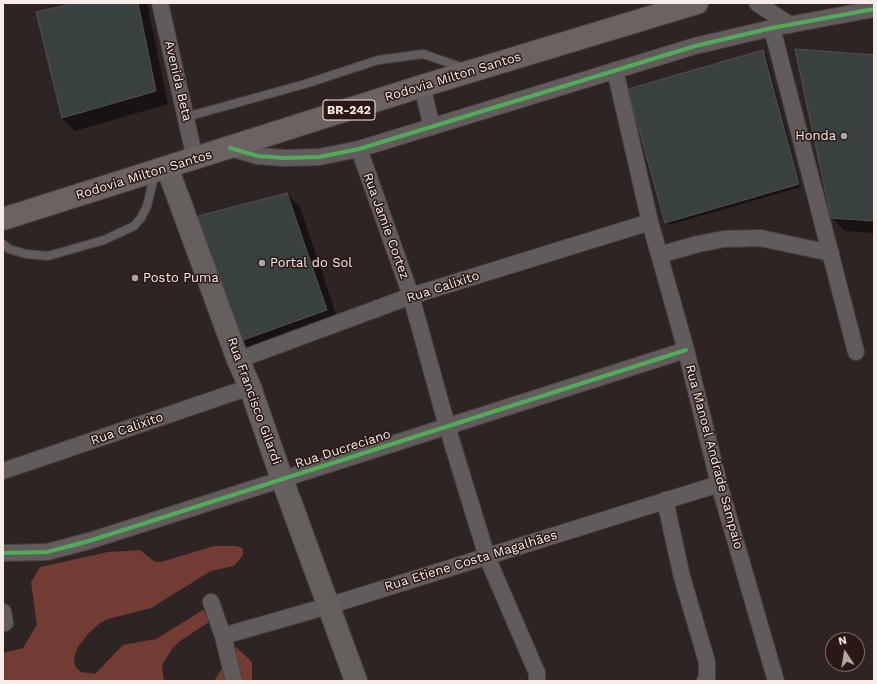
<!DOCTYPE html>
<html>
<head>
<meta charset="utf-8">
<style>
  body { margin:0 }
  #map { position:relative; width:877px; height:684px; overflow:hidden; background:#2e2423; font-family:"Work Sans",sans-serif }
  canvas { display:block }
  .frame { position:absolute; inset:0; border:4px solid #f8ebe8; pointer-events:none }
  .north { position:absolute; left:825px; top:632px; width:40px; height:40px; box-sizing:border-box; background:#291814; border:1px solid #7c6c69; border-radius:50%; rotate:348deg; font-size:11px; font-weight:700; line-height:16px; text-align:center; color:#f8ebe8 }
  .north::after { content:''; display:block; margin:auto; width:14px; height:18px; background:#b1a5a3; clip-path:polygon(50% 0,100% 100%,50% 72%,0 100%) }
</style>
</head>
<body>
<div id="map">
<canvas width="877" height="684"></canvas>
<div class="frame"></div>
<div class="north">N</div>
</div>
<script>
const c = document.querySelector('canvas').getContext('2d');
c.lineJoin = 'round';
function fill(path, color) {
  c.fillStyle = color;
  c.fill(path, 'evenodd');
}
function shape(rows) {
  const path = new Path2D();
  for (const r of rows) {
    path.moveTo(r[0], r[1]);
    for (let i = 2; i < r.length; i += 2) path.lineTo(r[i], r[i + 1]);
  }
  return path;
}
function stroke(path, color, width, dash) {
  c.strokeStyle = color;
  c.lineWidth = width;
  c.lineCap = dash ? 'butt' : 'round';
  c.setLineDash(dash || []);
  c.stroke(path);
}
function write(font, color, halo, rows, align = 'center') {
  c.font = font + ' "Work Sans",sans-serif';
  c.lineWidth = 3;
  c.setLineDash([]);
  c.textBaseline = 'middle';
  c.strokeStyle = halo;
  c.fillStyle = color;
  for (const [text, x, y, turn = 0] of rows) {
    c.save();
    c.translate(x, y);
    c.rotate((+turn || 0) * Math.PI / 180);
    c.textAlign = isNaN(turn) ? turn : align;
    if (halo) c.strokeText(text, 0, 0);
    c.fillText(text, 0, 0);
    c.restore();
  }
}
const forest = shape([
  [214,546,236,546,243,548,243,555,234,566,211,571,151,608,108,619,100,623,88,634,78,647,75,655,74,662,76,668,81,672,95,674,123,645,156,639,203,610,212,620,180,641,172,649,162,665,164,681,3,681,3,653,23,648,37,625,31,582,40,567,108,552,140,550,155,562,161,562],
  [236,647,252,662,252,681,214,681]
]);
const shadow = shape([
  [79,3,147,3,168,104,75,131,62,118],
  [763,51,766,54,801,187,669,225,666,222],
  [874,56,874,233,845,231,832,218],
  [287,194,300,207,339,323,254,354,241,341]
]);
const building = shape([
  [75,3,138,3,156,91,62,118,36,12,75,3],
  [795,49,874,55,874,221,831,218,795,49],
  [763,50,799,184,665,223,628,89,763,50],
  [287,193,327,310,240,341,198,216,287,193]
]);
const lane = shape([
  [186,117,305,84,378,60,423,54,464,68],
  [3,244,9,249,26,254,48,256,104,240,134,226,141,218,147,206,155,173]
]);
const street = shape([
  [160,3,195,159],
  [757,3,790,25],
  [772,28,856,352],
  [615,70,650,222,686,350,719,484,776,681],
  [422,86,432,127],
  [230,148,258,156,284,158,319,157,359,149,695,46,772,28,874,9],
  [359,149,411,296,447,426,487,557,537,673,537,681],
  [659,255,698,244,724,239,760,238,831,253],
  [238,360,411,296,650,222],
  [3,471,250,387],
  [665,500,682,577,707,662,707,678,705,681],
  [3,553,47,552,89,541,686,350],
  [211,602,223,636,234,681],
  [3,612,5,623],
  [223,636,328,606,719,484]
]);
const secondary = shape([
  [167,167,238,360,250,387,282,479,356,681]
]);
const highway = shape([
  [3,219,422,86,697,3]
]);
const cycleway = shape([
  [230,148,258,156,284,158,319,157,359,149,695,46,772,28,874,9],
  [3,553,47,552,89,541,686,350]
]);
const markers = [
  [844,136,4,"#b1a5a3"],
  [262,263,4,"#b1a5a3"],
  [135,278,4,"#b1a5a3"]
];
const shields = [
  [349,110,52]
];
const shieldNames = [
  ["BR-242",349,110]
];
const streetNames = [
  ["Rodovia Milton Santos",453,77,-17],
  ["Avenida Beta",178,81,77],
  ["Rodovia Milton Santos",144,175,-17],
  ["Rua Jamie Cortez",386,226,70],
  ["Rua Calixito",443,287,-18],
  ["Rua Francisco Gilardi",254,401,70],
  ["Rua Calixito",127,429,-19],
  ["Rua Ducreciano",343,449,-18],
  ["Rua Manoel Andrade Sampaio",714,457,75],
  ["Rua Etiene Costa Magalhães",471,561,-17]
];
const poiNames = [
  ["Honda",836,136,"right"],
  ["Portal do Sol",270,263],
  ["Posto Puma",143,278]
];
fill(forest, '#723c33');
fill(shadow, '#0007');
fill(building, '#394140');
stroke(building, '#525151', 1);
stroke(lane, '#49413f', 10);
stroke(street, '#49413f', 18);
stroke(secondary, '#49413f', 24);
stroke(highway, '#49413f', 24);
stroke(lane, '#615c5b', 8);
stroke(street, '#615c5b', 16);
stroke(secondary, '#655f5e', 22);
stroke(highway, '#6a6362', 22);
stroke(cycleway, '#51ab58', 4);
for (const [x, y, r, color] of markers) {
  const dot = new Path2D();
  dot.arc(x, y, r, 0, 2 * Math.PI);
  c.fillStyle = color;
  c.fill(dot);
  stroke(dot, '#291814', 1.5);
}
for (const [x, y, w] of shields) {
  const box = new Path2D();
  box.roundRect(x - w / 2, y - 10, w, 20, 3);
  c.fillStyle = '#291814';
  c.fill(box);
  stroke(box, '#f8ebe8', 1);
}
write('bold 12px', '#f8ebe8', null, shieldNames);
write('13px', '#f8ebe8', '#291814', streetNames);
write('13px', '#f8ebe8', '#291814', poiNames, 'left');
</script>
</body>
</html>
